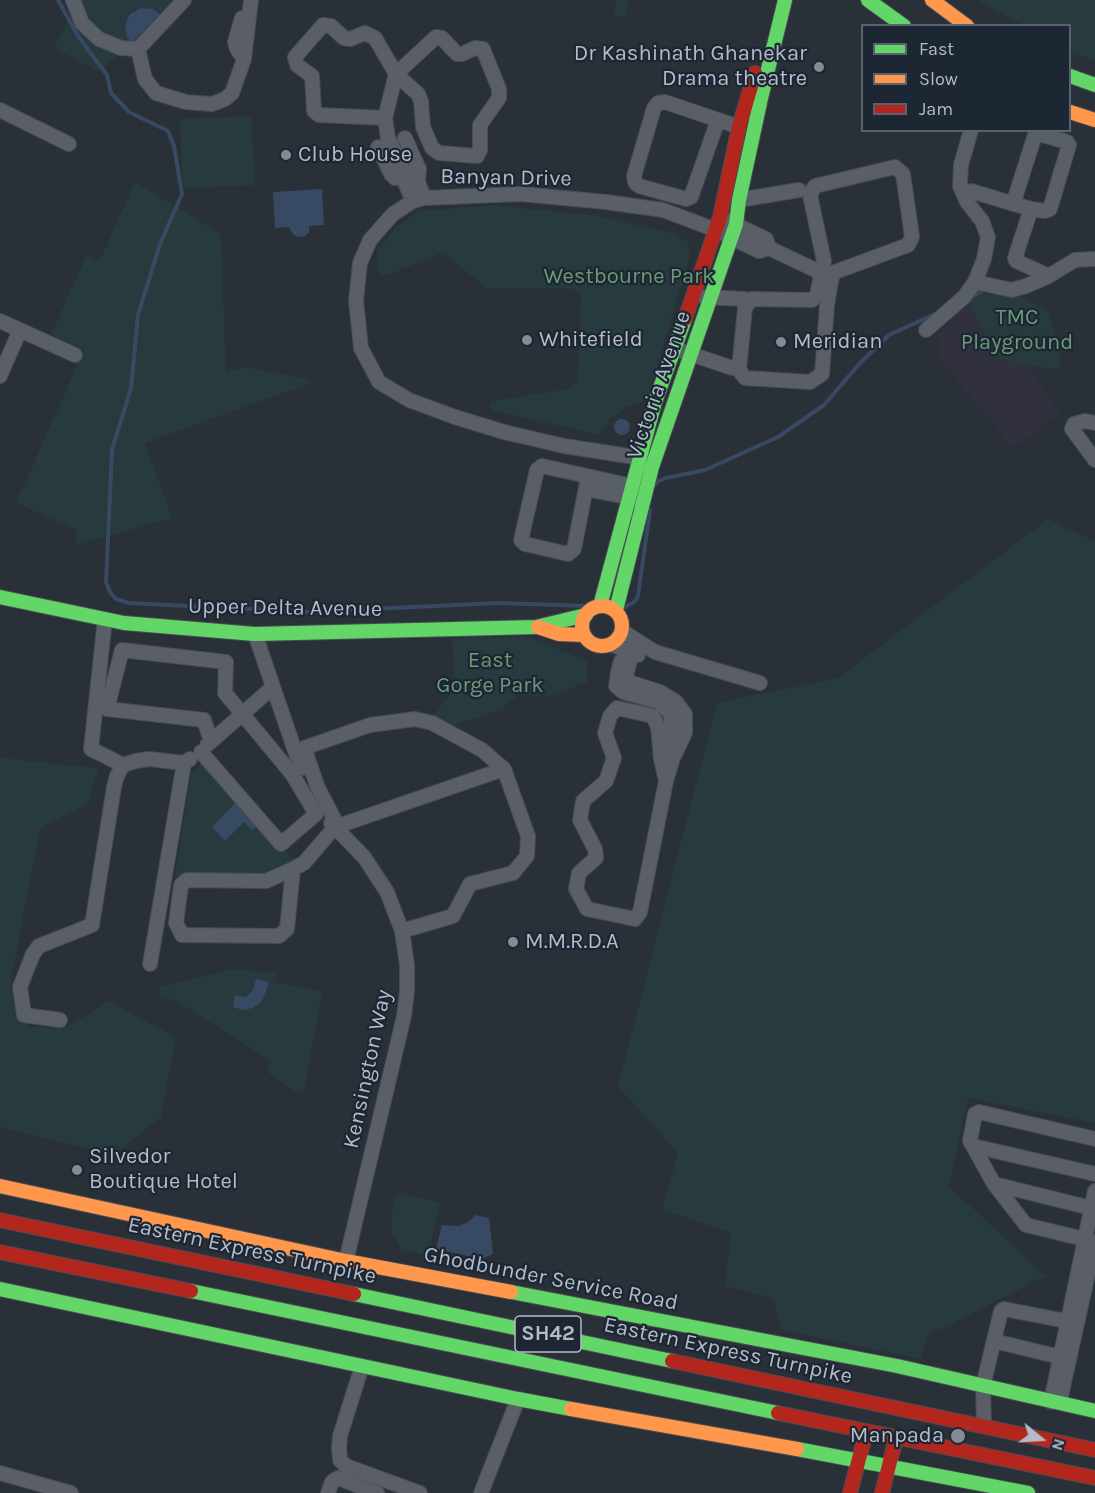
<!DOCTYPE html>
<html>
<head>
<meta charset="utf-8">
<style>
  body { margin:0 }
  #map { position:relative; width:1095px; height:1493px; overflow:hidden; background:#2a3038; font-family:Karla,sans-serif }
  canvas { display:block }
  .legend { position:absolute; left:861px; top:24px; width:210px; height:108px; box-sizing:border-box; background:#1d2633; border:2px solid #59626f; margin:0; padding:8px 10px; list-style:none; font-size:18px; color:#b4bcc9 }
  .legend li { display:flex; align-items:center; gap:12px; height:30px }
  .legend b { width:30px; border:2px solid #59626f }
  .north { position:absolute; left:1011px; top:1409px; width:60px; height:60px; -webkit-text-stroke:4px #1d2633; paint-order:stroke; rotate:108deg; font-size:16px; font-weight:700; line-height:24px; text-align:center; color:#b4bcc9 }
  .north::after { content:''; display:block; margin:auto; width:21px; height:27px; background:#b4bcc9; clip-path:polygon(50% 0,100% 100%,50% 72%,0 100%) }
</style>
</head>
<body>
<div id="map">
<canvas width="1095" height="1493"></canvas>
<ul class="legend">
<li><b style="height:8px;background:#63d668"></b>Fast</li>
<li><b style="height:8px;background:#ff974d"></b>Slow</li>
<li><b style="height:8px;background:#b3261e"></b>Jam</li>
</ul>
<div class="north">N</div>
</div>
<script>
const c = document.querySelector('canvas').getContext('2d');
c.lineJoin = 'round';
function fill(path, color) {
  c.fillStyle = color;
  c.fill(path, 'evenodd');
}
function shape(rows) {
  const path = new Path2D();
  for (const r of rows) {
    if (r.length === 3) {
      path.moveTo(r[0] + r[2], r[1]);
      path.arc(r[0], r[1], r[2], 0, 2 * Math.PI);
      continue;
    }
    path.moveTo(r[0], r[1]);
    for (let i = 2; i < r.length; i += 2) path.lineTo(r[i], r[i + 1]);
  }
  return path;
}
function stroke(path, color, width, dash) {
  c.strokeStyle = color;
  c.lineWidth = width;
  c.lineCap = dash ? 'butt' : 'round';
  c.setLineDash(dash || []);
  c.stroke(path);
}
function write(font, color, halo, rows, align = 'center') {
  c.font = font + ' Karla,sans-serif';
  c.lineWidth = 4.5;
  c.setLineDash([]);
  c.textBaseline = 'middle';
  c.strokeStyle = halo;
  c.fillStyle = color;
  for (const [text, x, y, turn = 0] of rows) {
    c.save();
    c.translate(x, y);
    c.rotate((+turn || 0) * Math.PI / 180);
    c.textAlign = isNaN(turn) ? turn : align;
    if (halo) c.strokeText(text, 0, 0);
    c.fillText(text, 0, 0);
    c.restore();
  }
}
const medical = shape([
  [967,303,998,360,1029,365,1060,414,1013,448,937,355,939,334,952,317]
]);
const green = shape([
  [68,0,173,0,160,14,147,8,135,10,125,25,127,37,132,43,99,72,54,48,73,12,65,6],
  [617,0,630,0,624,18,613,14],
  [977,0,1095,0,1095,61,1070,51,1070,26,1023,25],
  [251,116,255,185,183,189,180,119],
  [135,182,221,234,226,372,246,367,316,381,145,443,172,518,74,546,77,530,16,503,84,350,51,335,86,256,99,262],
  [494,205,599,216,675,234,688,242,690,256,647,400,626,407,610,419,599,435,491,410,490,407,492,401,567,389,578,382,581,295,579,291,574,289,486,288,443,252,389,275,381,275,377,266,378,251,395,228,418,211],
  [980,293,1020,297,1048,311,1060,352,1060,370,998,360,967,303],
  [1048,519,1095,541,1095,1123,968,1098,949,1186,1045,1276,948,1326,929,1333,921,1359,782,1330,772,1298,725,1286,731,1233,662,1209,678,1153,618,1086,717,703,838,678],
  [529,637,587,661,587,682,548,697,518,695,502,709,453,726,432,718,450,694,455,681,452,638],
  [0,757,26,761,99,768,88,804,40,828,10,986,28,1027,67,1027,108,1001,176,1037,161,1117,113,1155,0,1127],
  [210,757,294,861,264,876,175,876,191,773],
  [229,970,278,972,275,982,315,990,321,992,321,998,305,1087,301,1092,294,1091,266,1071,271,1061,178,1002,161,996,158,993,160,987],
  [396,1193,440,1202,428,1256,402,1250,392,1234,392,1214]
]);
const water = shape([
  [141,8,153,9,160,14,132,43,127,37,125,25,130,14],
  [322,189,324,225,309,226,309,232,305,236,298,237,293,234,289,227,275,228,273,192],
  [622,427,8],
  [236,802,258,824,252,830,244,822,225,841,212,827],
  [256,979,269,982,266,992,261,1002,253,1008,243,1010,233,1007,235,995,246,997,253,990],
  [475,1215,489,1218,493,1254,482,1259,436,1249,442,1225,459,1226,470,1221]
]);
const stream = shape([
  [58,0,78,36,107,75,111,93,129,112,168,131,174,146,182,194,160,244,138,315,131,388,112,450,106,582,110,592,116,599,129,603,307,612,499,603,586,606],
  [970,297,981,292],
  [655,485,658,481,666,478,705,470,778,437,824,405,860,363,889,335,937,313],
  [625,607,634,602,638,596,650,510]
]);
const street = shape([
  [73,0,82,23,99,39,121,48,138,49],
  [184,0,138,49,145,79,156,93,186,102,212,104,225,99,232,93,244,59,251,0],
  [242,18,235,42,237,49,244,59],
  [436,37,442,38,457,54,462,54,475,48,483,49,499,89,499,98,480,125,480,150,477,156,439,153,432,148,423,127,421,101,418,94,396,74,436,37],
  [0,110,69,144],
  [385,118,319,115,314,111,312,76,297,65,295,57,323,25,331,26,344,38,350,39,365,33,375,38,396,74,385,118,388,138,402,168,402,176,413,201],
  [718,120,691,197,686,199,639,186,635,182,634,176,654,108,658,103,665,102,739,127],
  [405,138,419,169,418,182,424,198],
  [378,147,391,174,395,178,408,173],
  [895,167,903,174,912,237,908,245,835,272,832,276,827,305,822,374,810,382,745,378,739,370,745,308,751,299,812,300,817,295,824,261,810,195,815,186,895,167],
  [971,191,1031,209,1015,258,1016,261,1049,276],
  [739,200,799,190],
  [1013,204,1035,135,1039,134,1067,142,1069,145,1050,209,1045,211,1031,209],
  [728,221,766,239,769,248],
  [975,282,1012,290,1026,286,1047,277,1075,260,1095,259],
  [704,297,744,299],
  [0,321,75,355],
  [926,330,964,297,975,282,984,259,988,237,982,221,967,202,960,186,961,165,971,130],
  [682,351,732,368],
  [0,376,20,330],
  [1095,423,1085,421,1074,424,1072,429,1095,460],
  [648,459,564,446,504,432,455,417,409,400,379,382,361,348,356,301,360,263,370,240,393,214,413,201,424,198,521,194,606,202,663,210,716,230,759,251,769,248,832,278],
  [588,477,574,549,568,554,525,544,521,540,537,470,542,466,641,488],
  [586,489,637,499],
  [105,619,91,749,123,765],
  [622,631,655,652,760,683],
  [255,634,295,751,303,768],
  [611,644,638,655],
  [632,653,626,675,629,682,660,692,675,701,685,714,685,733,673,758,666,781,640,912,635,919,587,909,576,889,579,873,596,858,595,849,580,820,583,801,606,781,614,758,605,733,610,716,617,708,653,716,658,727,661,759,666,781],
  [621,661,618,672,616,686,623,692,659,702,671,714,673,756],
  [207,745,273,687],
  [201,752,281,844,316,814,292,774,225,693,226,662,122,650,107,709,204,720,211,741],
  [331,823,364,857,387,892,402,931,407,965,407,991,404,1016,346,1261],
  [293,869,287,929,279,936,182,935,176,923,181,885,187,880,266,881,293,869,304,863,334,828],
  [402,931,453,916,470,884,513,873,527,856,528,836,504,769,338,826,318,788,304,748,370,725,415,719,432,723,482,750,504,769],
  [150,964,184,763,190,759],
  [60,1020,24,1015,20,987,33,954,39,946,92,925,114,787,117,776,123,765,136,761,149,759,184,763],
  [1095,1139,979,1112,975,1114,970,1141,973,1146,1095,1174],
  [973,1146,994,1184],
  [1084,1239,1026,1225,994,1184,1091,1208],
  [994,1341,1060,1357],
  [362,1366,340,1436,339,1448,340,1460,346,1466,420,1493],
  [1061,1396,1095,1242],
  [1051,1402,1095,1191],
  [984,1426,983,1386,1001,1311,1004,1309,1066,1321],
  [0,1473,71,1493],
  [328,1493,332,1482,338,1478,377,1493],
  [481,1493,518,1399]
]);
const fast = shape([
  [868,0,904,26],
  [1070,76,1095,85],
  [0,597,124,623,255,634,536,627,586,615],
  [600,606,655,402,685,319],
  [616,610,652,467,736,224,739,200,761,98,785,0],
  [0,1289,518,1399,571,1409],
  [191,1291,778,1413],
  [511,1292,897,1366,1095,1411],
  [354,1294,672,1361],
  [797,1449,1028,1493]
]);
const slow = shape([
  [932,0,967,26],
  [1070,112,1095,120],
  [602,626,20],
  [538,627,559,634,584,635],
  [0,1186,346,1261,511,1292],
  [571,1409,797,1449]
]);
const jam = shape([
  [685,319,720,217,739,127,755,73],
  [0,1220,354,1294],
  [0,1252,191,1291],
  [672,1361,1095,1450],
  [778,1413,1095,1478],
  [850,1493,866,1432],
  [882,1493,896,1438]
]);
const markers = [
  [819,67,6,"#848b96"],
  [286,155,6,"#848b96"],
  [527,340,6,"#848b96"],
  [781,342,6,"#848b96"],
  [513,942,6,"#848b96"],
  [77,1170,6,"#848b96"],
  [958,1436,8,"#848b96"]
];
const shields = [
  [548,1334,66]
];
const shieldNames = [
  ["SH42",548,1334]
];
const poiNames = [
  ["Dr Kashinath Ghanekar",807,54,"right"],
  ["Drama theatre",807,79,"right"],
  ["Club House",298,155],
  ["Whitefield",539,340],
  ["Meridian",793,342],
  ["M.M.R.D.A",525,942],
  ["Silvedor",89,1157],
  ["Boutique Hotel",89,1182],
  ["Manpada",944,1436,"right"]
];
const streetNames = [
  ["Banyan Drive",506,178,1],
  ["Victoria Avenue",659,385,-71],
  ["Upper Delta Avenue",285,608,1],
  ["Kensington Way",368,1069,-78],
  ["Eastern Express Turnpike",252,1251,12],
  ["Ghodbunder Service Road",551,1279,11],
  ["Eastern Express Turnpike",728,1351,12]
];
const parkNames = [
  ["Westbourne Park",629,277],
  ["TMC",1017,318],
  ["Playground",1017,343],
  ["East",490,661],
  ["Gorge Park",490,686]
];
fill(medical, '#31303e');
fill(green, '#273a3e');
fill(water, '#384963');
stroke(stream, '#384963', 4);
stroke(street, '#484c53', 16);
stroke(fast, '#484c53', 16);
stroke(slow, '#484c53', 16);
stroke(jam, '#484c53', 16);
stroke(street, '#5a5e66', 14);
stroke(fast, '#63d668', 14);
stroke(slow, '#ff974d', 14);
stroke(jam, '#b3261e', 14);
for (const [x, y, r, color] of markers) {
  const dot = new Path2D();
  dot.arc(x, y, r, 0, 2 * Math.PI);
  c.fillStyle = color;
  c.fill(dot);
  stroke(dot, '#1d2633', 2);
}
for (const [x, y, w] of shields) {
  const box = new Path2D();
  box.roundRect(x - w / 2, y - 18, w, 36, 4.5);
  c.fillStyle = '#1d2633';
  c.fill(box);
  stroke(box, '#b4bcc9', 1.5);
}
write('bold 21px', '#b4bcc9', null, shieldNames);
write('22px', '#b4bcc9', '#1d2633', poiNames, 'left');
write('22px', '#b4bcc9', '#1d2633', streetNames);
write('22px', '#6b9a76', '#1d2633', parkNames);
</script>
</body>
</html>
